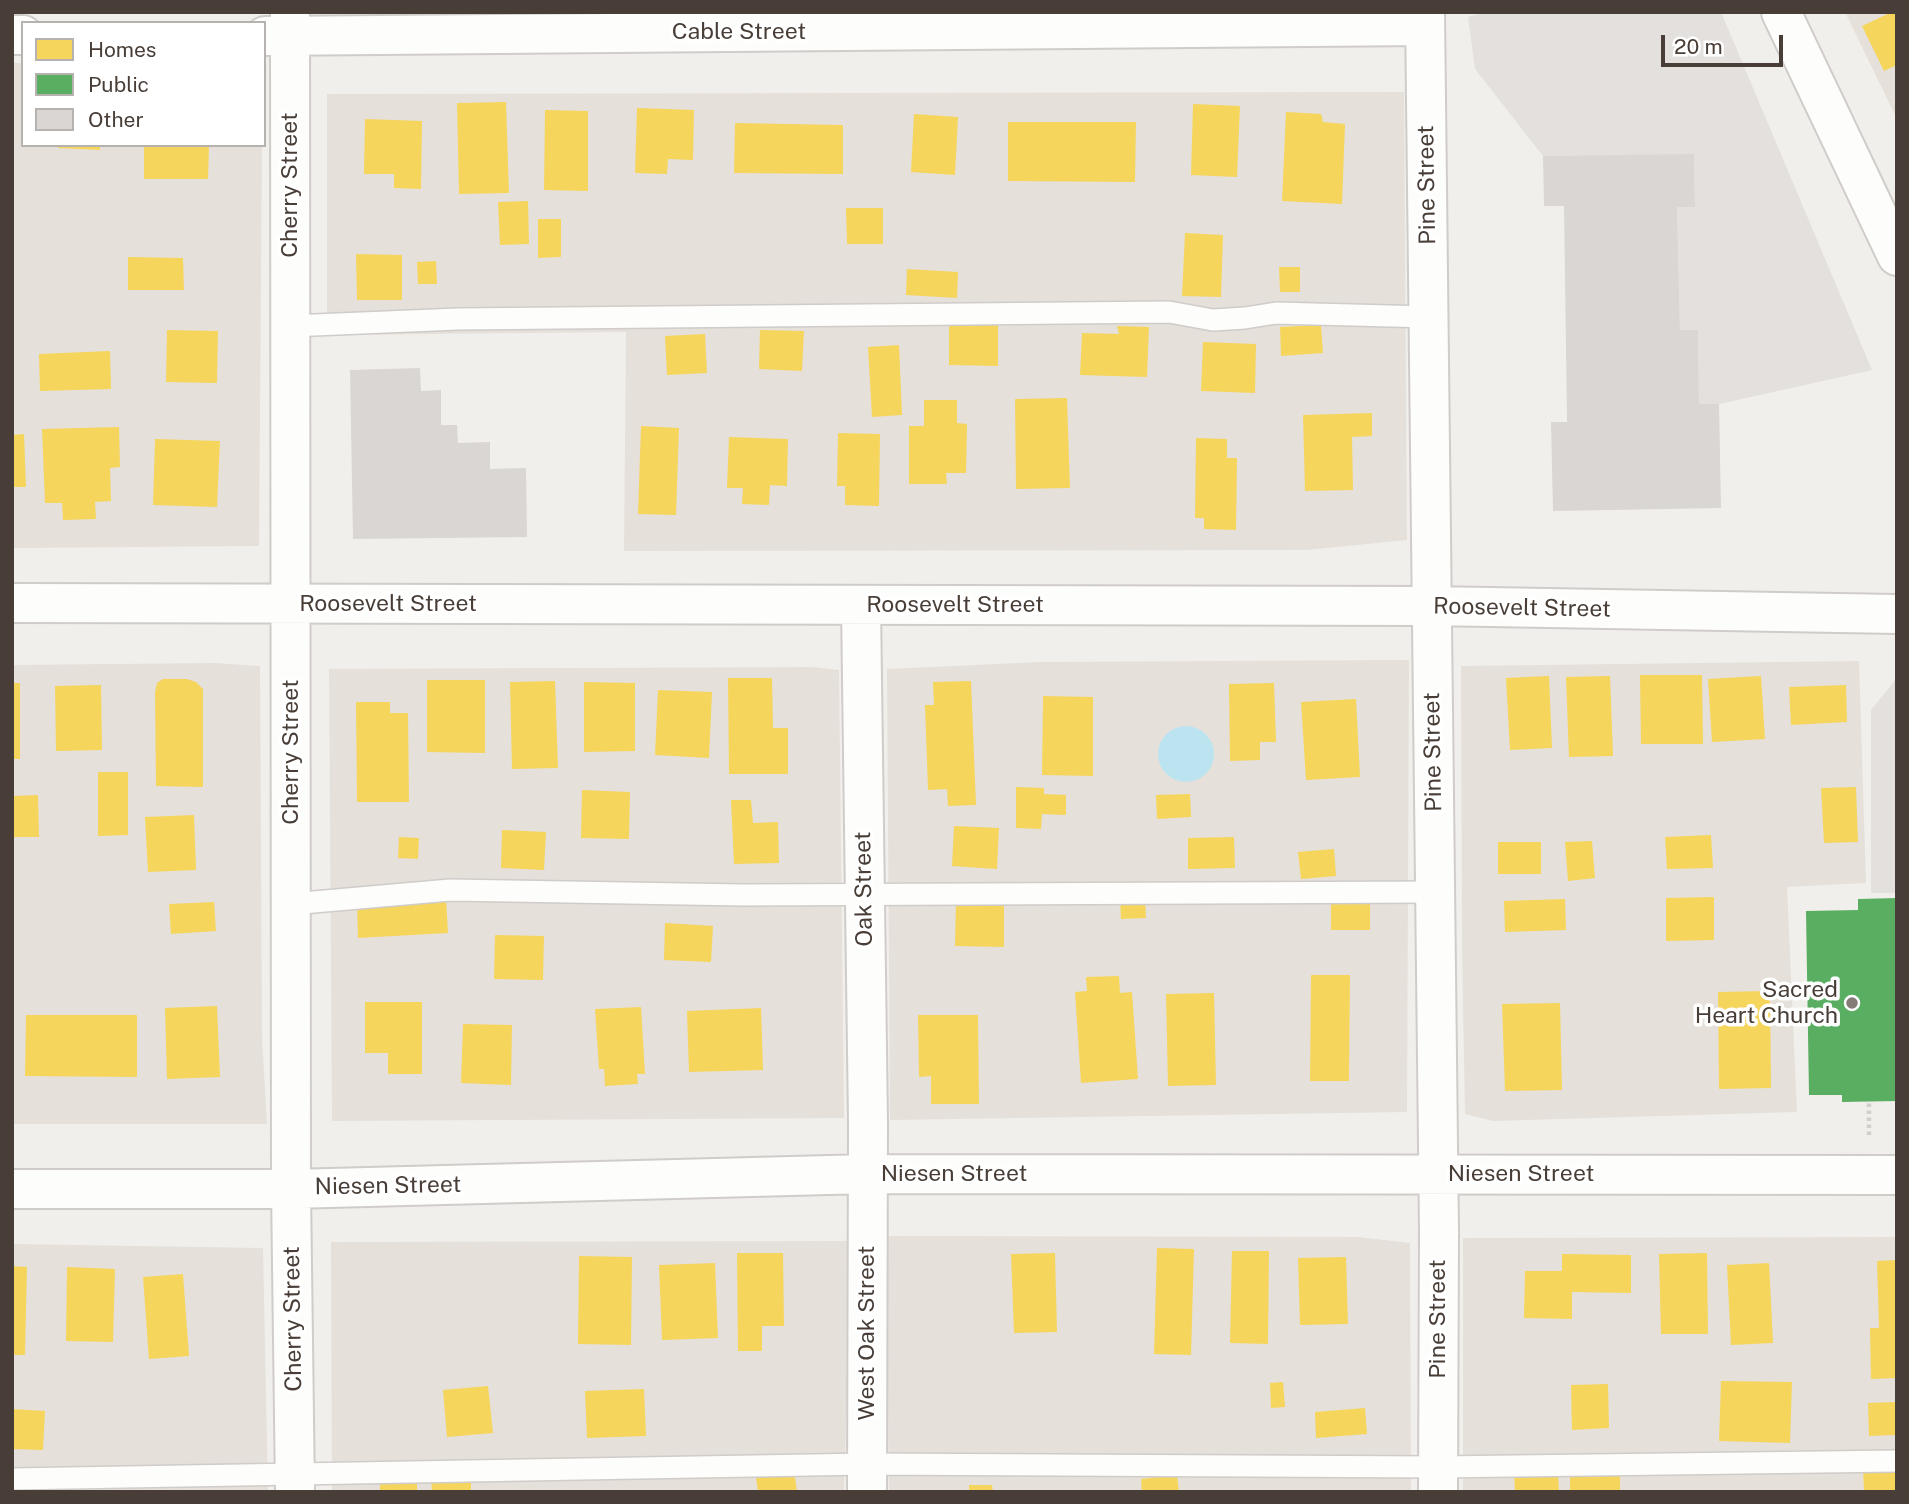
<!DOCTYPE html>
<html>
<head>
<meta charset="utf-8">
<style>
  body { margin:0 }
  #map { position:relative; width:1909px; height:1504px; overflow:hidden; background:#f1efec; font-family:"Public Sans",sans-serif }
  canvas { display:block }
  .frame { position:absolute; inset:0; border:14px solid #483e37; pointer-events:none }
  .legend { position:absolute; left:21px; top:21px; width:245px; height:126px; box-sizing:border-box; background:#fff; border:2px solid #b6b2af; margin:0; padding:9px 12px; list-style:none; font-size:21px; color:#483e37 }
  .legend li { display:flex; align-items:center; gap:14px; height:35px }
  .legend b { width:35px; border:2px solid #b6b2af }
  .scale { position:absolute; left:1661px; top:35px; width:122px; height:32px; box-sizing:border-box; border:4px solid #483e37; border-top:0; padding-left:9px; font-size:21px; line-height:24px; white-space:nowrap; color:#483e37; -webkit-text-stroke:5px #fff; paint-order:stroke }
</style>
</head>
<body>
<div id="map">
<canvas width="1909" height="1504"></canvas>
<div class="frame"></div>
<ul class="legend">
<li><b style="height:19px;background:#f6d55c"></b>Homes</li>
<li><b style="height:19px;background:#5aae61"></b>Public</li>
<li><b style="height:19px;background:#d9d6d3"></b>Other</li>
</ul>
<div class="scale">20 m</div>
</div>
<script>
const c = document.querySelector('canvas').getContext('2d');
c.lineJoin = 'round';
function fill(path, color) {
  c.fillStyle = color;
  c.fill(path, 'evenodd');
}
function shape(rows) {
  const path = new Path2D();
  for (const r of rows) {
    if (r.length === 3) {
      path.moveTo(r[0] + r[2], r[1]);
      path.arc(r[0], r[1], r[2], 0, 2 * Math.PI);
      continue;
    }
    path.moveTo(r[0], r[1]);
    for (let i = 2; i < r.length; i += 2) path.lineTo(r[i], r[i + 1]);
  }
  return path;
}
function stroke(path, color, width, dash) {
  c.strokeStyle = color;
  c.lineWidth = width;
  c.lineCap = dash ? 'butt' : 'round';
  c.setLineDash(dash || []);
  c.stroke(path);
}
function write(font, color, halo, rows, align = 'center') {
  c.font = font + ' "Public Sans",sans-serif';
  c.lineWidth = 7;
  c.setLineDash([]);
  c.textBaseline = 'middle';
  c.strokeStyle = halo;
  c.fillStyle = color;
  for (const [text, x, y, turn = 0] of rows) {
    c.save();
    c.translate(x, y);
    c.rotate((+turn || 0) * Math.PI / 180);
    c.textAlign = isNaN(turn) ? turn : align;
    if (halo) c.strokeText(text, 0, 0);
    c.fillText(text, 0, 0);
    c.restore();
  }
}
const residential = shape([
  [1845,12,1897,12,1897,119],
  [12,63,23,63,23,145,262,145,259,546,12,548],
  [1404,92,1407,540,1307,550,624,551,626,332,327,335,327,94],
  [1409,660,1407,1112,890,1120,887,669,1040,662],
  [1859,661,1866,883,1787,887,1797,1112,1493,1121,1465,1114,1462,949,1461,666],
  [215,663,260,666,262,1038,267,1124,12,1124,12,665],
  [813,667,839,670,844,1118,332,1121,329,669],
  [886,1236,1358,1237,1410,1243,1411,1492,889,1492],
  [1897,1237,1897,1492,1463,1492,1463,1238],
  [847,1241,848,1359,844,1492,332,1492,331,1242],
  [12,1244,263,1248,268,1492,12,1492]
]);
const parking = shape([
  [1486,12,1721,12,1872,370,1719,404,1699,404,1698,330,1680,330,1677,207,1695,206,1694,155,1543,156,1475,69,1468,17],
  [1897,678,1897,893,1871,893,1871,710]
]);
const water = shape([
  [1186,754,28]
]);
const homes = shape([
  [1892,12,1897,12,1897,65,1884,71,1862,26],
  [506,102,509,193,459,194,457,103],
  [1193,104,1240,106,1237,177,1191,175],
  [637,108,694,110,693,160,668,159,667,174,635,173],
  [545,110,588,111,588,191,544,190],
  [1286,112,1321,114,1323,122,1345,124,1342,204,1282,201],
  [914,114,958,117,955,175,911,172],
  [365,119,422,121,421,189,394,188,394,174,364,174],
  [1008,122,1136,122,1135,182,1008,181],
  [735,123,843,125,843,174,734,173],
  [58,145,100,145,100,150,58,148],
  [144,145,209,145,208,179,144,179],
  [528,201,529,244,500,245,498,202],
  [846,208,883,208,883,244,847,244],
  [538,219,561,219,561,257,538,258],
  [1185,233,1223,235,1221,297,1182,296],
  [356,254,402,255,402,300,357,300],
  [128,257,183,258,184,290,128,290],
  [436,261,437,284,418,284,417,262],
  [1279,267,1300,267,1300,292,1280,292],
  [907,269,958,272,957,298,906,295],
  [949,324,998,325,998,366,949,365],
  [1321,325,1323,353,1281,356,1280,327],
  [1117,326,1149,327,1147,377,1080,375,1082,333,1119,334],
  [167,330,218,331,217,383,166,382],
  [760,330,804,331,802,371,759,369],
  [705,334,707,373,667,375,665,336],
  [1203,342,1256,344,1255,393,1201,391],
  [899,345,902,415,872,417,868,347],
  [110,351,111,389,40,391,39,354],
  [1067,398,1070,488,1016,489,1015,399],
  [924,400,957,400,957,423,967,424,966,473,946,473,947,484,909,484,909,426,924,426],
  [1372,413,1372,436,1352,437,1353,490,1305,491,1303,415],
  [641,426,679,428,676,515,638,514],
  [119,427,120,467,110,468,111,501,95,502,96,519,63,520,62,503,45,503,42,429],
  [838,433,880,434,879,506,845,505,845,486,837,486],
  [24,434,26,487,12,487,12,435],
  [729,437,788,439,787,486,770,485,769,505,742,504,743,488,727,488],
  [1196,438,1227,439,1227,458,1237,458,1236,530,1204,529,1204,518,1195,518],
  [155,439,220,441,217,507,153,505],
  [1640,675,1702,675,1703,744,1641,744],
  [1549,676,1552,748,1510,750,1506,678],
  [1610,676,1613,756,1569,757,1566,677],
  [1761,676,1765,739,1712,742,1708,679],
  [728,678,772,678,773,728,788,728,788,774,729,774],
  [163,679,187,679,196,682,203,689,203,787,156,786,155,692,157,683],
  [427,680,485,680,485,753,427,752],
  [555,681,558,768,512,769,510,682],
  [971,681,976,805,948,806,947,789,928,790,925,705,934,705,933,682],
  [584,682,635,683,635,751,584,752],
  [12,683,20,683,20,759,12,759],
  [1274,683,1276,742,1260,742,1260,760,1230,761,1229,684],
  [101,685,102,750,56,751,55,686],
  [1846,685,1847,722,1791,725,1789,687],
  [658,690,712,692,709,758,655,755],
  [1043,696,1093,697,1093,776,1042,775],
  [1356,699,1360,777,1306,780,1301,702],
  [356,702,390,702,390,713,408,713,409,802,357,802],
  [98,772,128,772,128,835,98,836],
  [1016,787,1044,788,1044,794,1066,795,1066,815,1042,814,1041,829,1016,828],
  [1856,787,1858,842,1824,843,1821,788],
  [582,790,630,792,629,839,581,838],
  [1190,794,1191,817,1157,819,1156,795],
  [38,795,39,837,12,837,12,796],
  [731,800,751,800,753,823,778,822,779,863,734,864],
  [194,815,196,870,148,872,145,817],
  [954,826,999,828,997,869,952,866],
  [502,830,546,832,544,870,501,868],
  [1711,835,1713,868,1667,869,1665,837],
  [399,837,419,838,418,859,398,858],
  [1234,837,1235,868,1188,869,1188,838],
  [1592,841,1595,878,1568,881,1565,842],
  [1498,842,1541,842,1541,874,1498,874],
  [1334,849,1336,876,1301,879,1298,852],
  [1714,897,1714,940,1666,941,1666,898],
  [446,898,448,933,358,938,357,903],
  [1120,898,1145,898,1146,918,1121,919],
  [1331,899,1370,899,1370,930,1331,930],
  [1565,899,1566,930,1505,932,1504,901],
  [956,900,1004,900,1004,947,955,946],
  [214,902,216,931,171,934,169,904],
  [665,923,713,926,711,962,664,960],
  [495,935,544,936,543,980,494,979],
  [1311,975,1350,975,1349,1081,1310,1081],
  [1119,976,1120,993,1132,992,1138,1079,1081,1083,1075,992,1087,991,1086,977],
  [1770,991,1771,1088,1719,1089,1718,992],
  [1214,993,1216,1085,1168,1086,1166,994],
  [365,1002,422,1002,422,1074,388,1074,388,1053,365,1053],
  [1560,1003,1562,1090,1505,1091,1502,1004],
  [217,1006,220,1077,167,1079,165,1008],
  [641,1007,645,1074,637,1074,638,1084,605,1086,604,1069,599,1069,595,1009],
  [761,1008,763,1070,689,1072,687,1011],
  [26,1015,137,1015,137,1077,25,1076],
  [918,1015,978,1015,979,1104,931,1104,931,1076,919,1077],
  [463,1024,512,1025,511,1085,461,1083],
  [1157,1248,1194,1249,1191,1355,1154,1354],
  [1232,1251,1269,1251,1268,1344,1230,1343],
  [737,1253,783,1253,784,1326,762,1326,762,1351,738,1351],
  [1055,1253,1057,1332,1014,1333,1011,1254],
  [1707,1253,1708,1334,1661,1334,1659,1254],
  [1562,1254,1631,1255,1631,1293,1572,1292,1572,1319,1524,1318,1525,1271,1562,1271],
  [579,1256,632,1257,631,1345,578,1344],
  [1346,1257,1348,1324,1300,1325,1298,1258],
  [1897,1260,1897,1378,1871,1379,1870,1328,1879,1328,1877,1261],
  [715,1263,718,1338,662,1340,659,1265],
  [1769,1263,1773,1343,1731,1345,1727,1265],
  [12,1266,27,1267,25,1355,12,1355],
  [67,1267,115,1269,113,1342,66,1341],
  [183,1274,189,1356,149,1359,143,1277],
  [1721,1381,1792,1382,1790,1443,1719,1441],
  [1283,1382,1285,1407,1271,1408,1270,1383],
  [1608,1384,1609,1428,1572,1430,1571,1385],
  [488,1386,493,1433,447,1437,443,1390],
  [644,1389,646,1436,587,1438,585,1391],
  [1897,1402,1897,1435,1869,1436,1868,1403],
  [1365,1408,1367,1434,1316,1438,1315,1412],
  [12,1409,45,1411,43,1450,12,1449],
  [1897,1466,1897,1492,1864,1492,1863,1467],
  [794,1470,797,1492,758,1492,756,1477],
  [1570,1472,1620,1472,1620,1492,1570,1492],
  [1558,1473,1559,1492,1515,1492,1514,1474],
  [1177,1475,1179,1492,1142,1492,1141,1479],
  [380,1476,417,1478,417,1492,380,1492],
  [471,1476,471,1492,432,1492,431,1477],
  [969,1485,992,1485,993,1492,969,1492]
]);
const public = shape([
  [1897,898,1897,1101,1842,1102,1842,1095,1809,1095,1806,911,1858,910,1858,899]
]);
const building = shape([
  [1694,154,1695,207,1677,207,1680,330,1698,330,1699,404,1719,404,1721,508,1553,511,1551,422,1567,422,1564,206,1544,206,1543,156],
  [420,368,421,391,441,390,441,425,457,425,458,443,490,442,490,469,526,468,527,537,353,539,350,370]
]);
const path = shape([
  [1869,1135,1869,1102]
]);
const service = shape([
  [290,326,458,319,1169,312,1213,320,1245,318,1276,313,1429,317],
  [291,904,450,890,743,895,1435,892],
  [12,1479,867,1464,1438,1467,1897,1461]
]);
const minor = shape([
  [290,12,291,1189,295,1492],
  [1425,12,1439,1231,1438,1492],
  [1781,12,1897,256],
  [12,35,23,35],
  [265,36,1425,26],
  [12,603,1431,606,1897,614],
  [861,605,868,1123,867,1492],
  [12,1189,291,1189,868,1174,1897,1175]
]);
const markers = [
  [1852,1003,7,"#837c76"]
];
const streetNames = [
  ["Cable Street",739,32],
  ["Cherry Street",290,185,-90],
  ["Pine Street",1427,185,-91],
  ["Roosevelt Street",388,604],
  ["Roosevelt Street",955,605],
  ["Roosevelt Street",1522,608,1],
  ["Cherry Street",291,752,-90],
  ["Pine Street",1433,752,-91],
  ["Oak Street",864,889,-91],
  ["Niesen Street",954,1174],
  ["Niesen Street",1521,1174],
  ["Niesen Street",388,1186,-1],
  ["Cherry Street",293,1319,-91],
  ["Pine Street",1438,1319,-90],
  ["West Oak Street",867,1333,-90]
];
const poiNames = [
  ["Sacred",1838,990],
  ["Heart Church",1838,1016]
];
fill(residential, '#e5e0d9');
fill(parking, '#e3e0dd');
fill(water, '#bce4f0');
fill(homes, '#f6d55c');
fill(public, '#5aae61');
fill(building, '#d9d6d3');
stroke(service, '#cfccc9', 24);
stroke(minor, '#cfccc9', 42);
stroke(path, '#d2ceca', 4.5, [3.5, 3.5]);
stroke(service, '#fdfdfc', 21);
stroke(minor, '#fdfdfc', 38);
for (const [x, y, r, color] of markers) {
  const dot = new Path2D();
  dot.arc(x, y, r, 0, 2 * Math.PI);
  c.fillStyle = color;
  c.fill(dot);
  stroke(dot, '#fff', 2.5);
}
write('23px', '#483e37', '#fff', streetNames);
write('23px', '#483e37', '#fff', poiNames, 'right');
</script>
</body>
</html>
